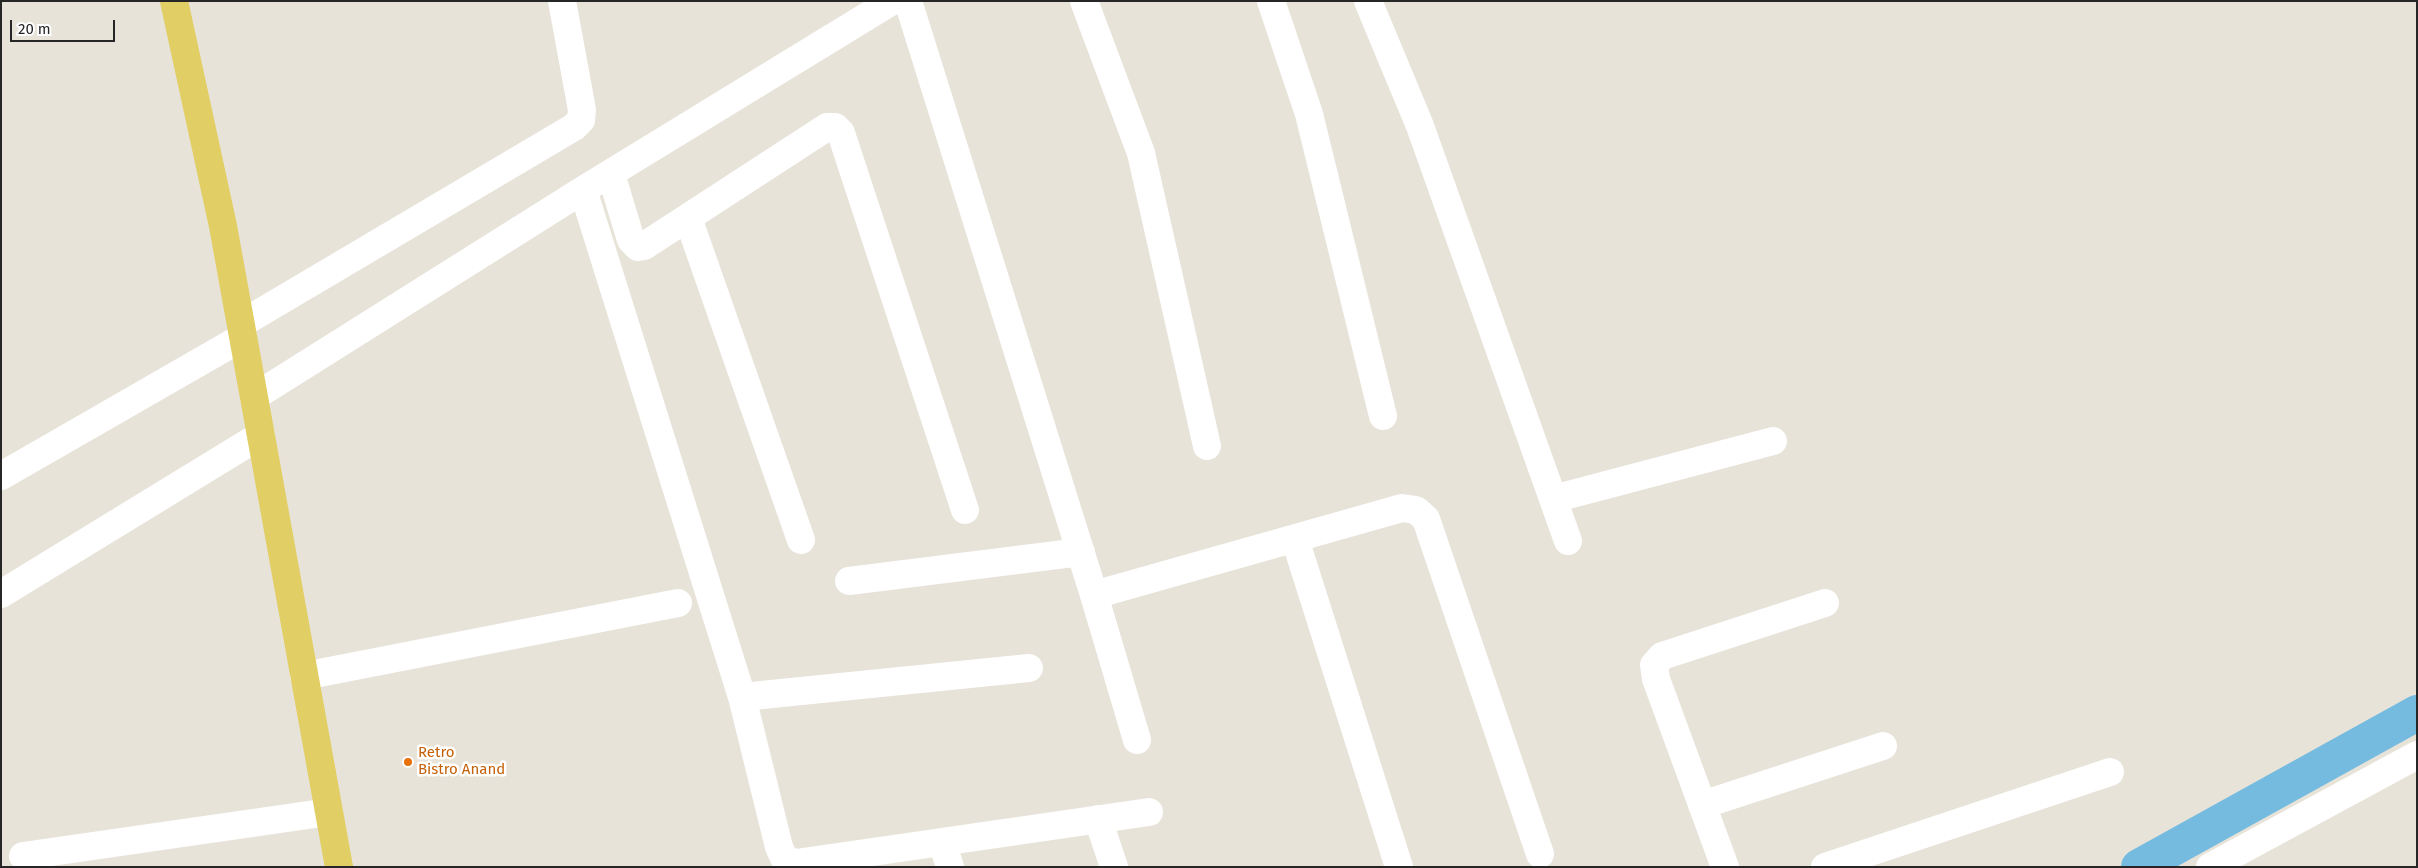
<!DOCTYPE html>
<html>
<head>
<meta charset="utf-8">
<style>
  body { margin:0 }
  #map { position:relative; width:2418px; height:868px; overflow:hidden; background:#e8e3d9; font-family:"Fira Sans",sans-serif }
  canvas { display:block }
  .frame { position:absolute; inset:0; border:2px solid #262626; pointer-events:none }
  .scale { position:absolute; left:10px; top:20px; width:105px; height:22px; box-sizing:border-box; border:2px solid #262626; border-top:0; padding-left:6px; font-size:15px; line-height:18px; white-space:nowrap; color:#262626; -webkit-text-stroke:4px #fff; paint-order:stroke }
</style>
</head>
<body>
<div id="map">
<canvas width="2418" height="868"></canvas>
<div class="frame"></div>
<div class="scale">20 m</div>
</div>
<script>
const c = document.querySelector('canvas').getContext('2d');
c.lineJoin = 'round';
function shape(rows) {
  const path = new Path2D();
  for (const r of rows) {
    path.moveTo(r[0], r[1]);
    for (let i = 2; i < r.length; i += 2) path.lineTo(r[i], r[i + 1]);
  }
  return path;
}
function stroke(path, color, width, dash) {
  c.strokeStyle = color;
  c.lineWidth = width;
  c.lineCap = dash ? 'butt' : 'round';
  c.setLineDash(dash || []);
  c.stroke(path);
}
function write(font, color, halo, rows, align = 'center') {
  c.font = font + ' "Fira Sans",sans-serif';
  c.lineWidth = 5;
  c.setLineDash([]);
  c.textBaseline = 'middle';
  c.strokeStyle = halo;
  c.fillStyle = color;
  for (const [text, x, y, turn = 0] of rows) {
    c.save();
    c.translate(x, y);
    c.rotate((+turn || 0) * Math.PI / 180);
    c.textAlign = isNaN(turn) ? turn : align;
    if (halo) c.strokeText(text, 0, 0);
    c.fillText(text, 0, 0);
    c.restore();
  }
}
const canal = shape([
  [2139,867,2417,713]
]);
const minor = shape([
  [908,1,1094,595,1137,740],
  [1084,1,1141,153,1207,446],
  [1271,1,1309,114,1383,416],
  [1368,1,1420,126,1568,541],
  [611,174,631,240,638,247,644,246,827,127,835,127,841,133,965,510],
  [583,190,742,697,779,847,785,860,796,863,1149,812],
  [688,218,801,540],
  [241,324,574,127,581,120,582,110,562,1],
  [254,397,583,190,892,1],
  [1,476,243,337],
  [1553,499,1773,441],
  [1295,539,1399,867],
  [849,581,1081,552],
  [1,594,261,435],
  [1094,595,1402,508,1416,510,1426,519,1540,854],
  [304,676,678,603],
  [742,697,1029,668],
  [1702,805,1883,746],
  [1098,819,1114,867],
  [942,842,950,867],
  [23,856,329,812],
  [1725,867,1656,679,1654,665,1662,656,1825,603],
  [1825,867,2110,772],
  [2210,867,2417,755]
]);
const major = shape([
  [174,1,223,226,339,867]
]);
const markers = [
  [408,762,5,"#e8710a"]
];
const foodNames = [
  ["Retro",418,753],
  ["Bistro Anand",418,770]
];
stroke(canal, '#75bbe0', 36);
stroke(minor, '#fff', 28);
stroke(major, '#e1ce65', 28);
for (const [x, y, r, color] of markers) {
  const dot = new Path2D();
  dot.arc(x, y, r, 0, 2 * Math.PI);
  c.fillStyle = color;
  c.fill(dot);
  stroke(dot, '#fff', 2);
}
write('15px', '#c56008', '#fff', foodNames, 'left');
</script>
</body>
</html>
